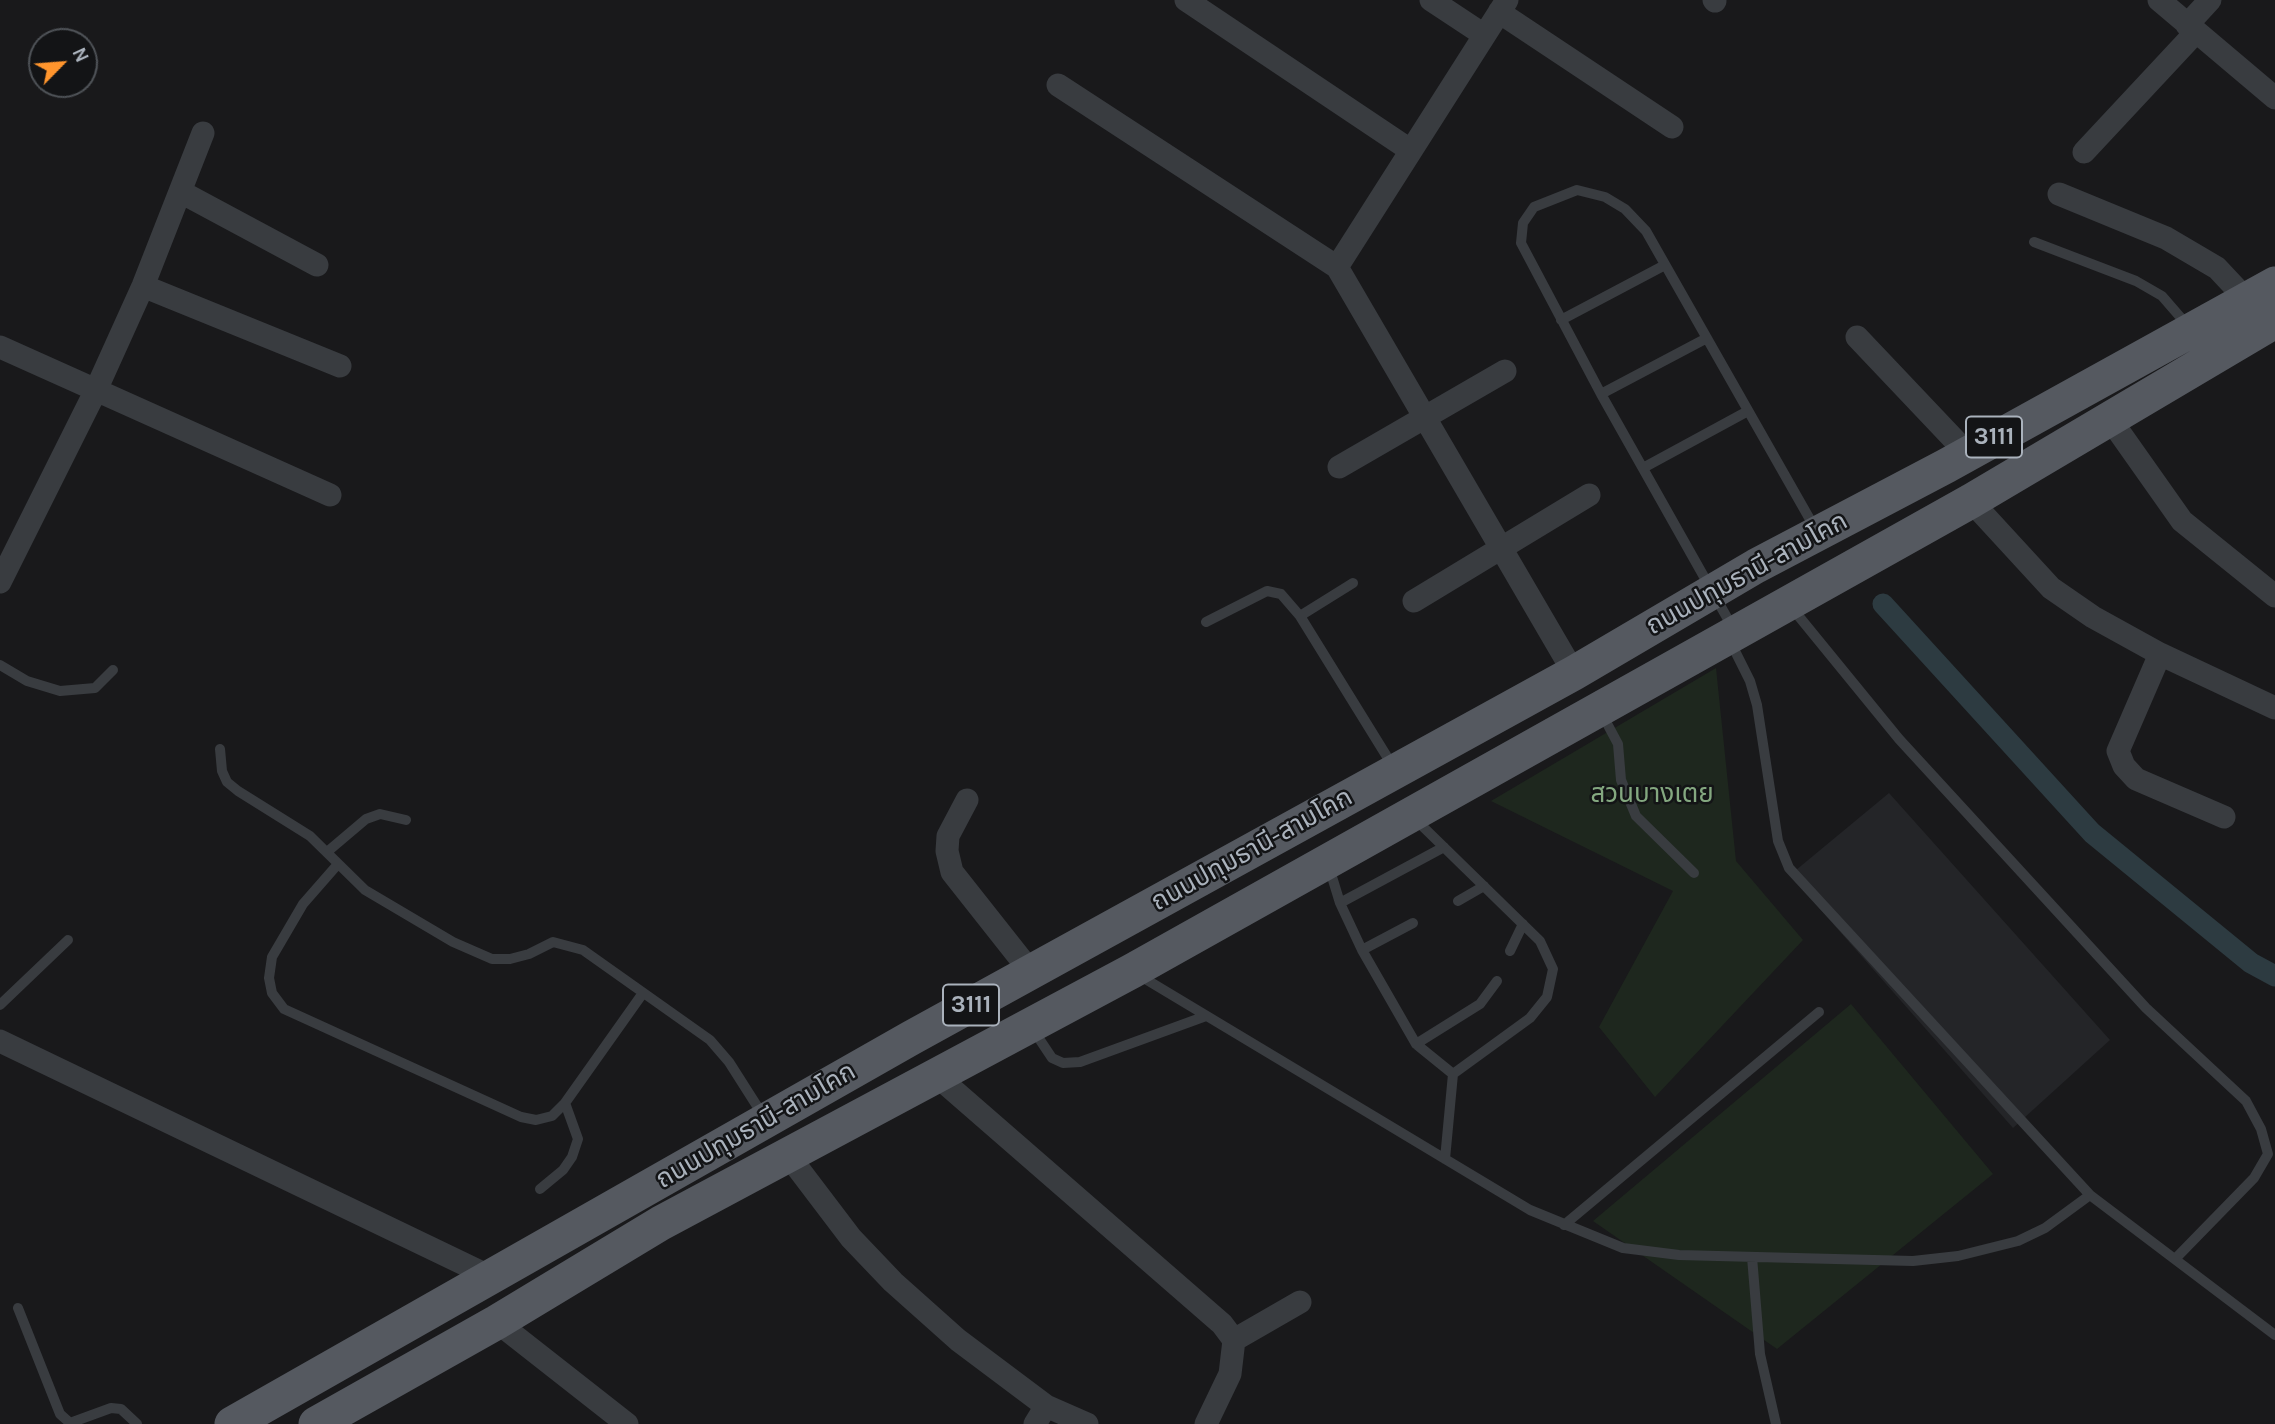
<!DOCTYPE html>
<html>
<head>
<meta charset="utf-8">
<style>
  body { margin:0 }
  #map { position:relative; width:2275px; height:1424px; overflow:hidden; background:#19191b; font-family:Karla,sans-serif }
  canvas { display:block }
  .north { position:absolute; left:28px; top:28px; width:70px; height:70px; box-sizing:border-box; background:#131416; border:2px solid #4f5358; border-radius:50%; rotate:65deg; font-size:19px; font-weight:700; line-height:28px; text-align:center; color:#aab2bc }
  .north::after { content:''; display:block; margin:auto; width:24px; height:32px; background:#ff952d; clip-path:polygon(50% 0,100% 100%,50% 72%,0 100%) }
</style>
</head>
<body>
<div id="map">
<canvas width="2275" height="1424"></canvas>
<div class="north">N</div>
</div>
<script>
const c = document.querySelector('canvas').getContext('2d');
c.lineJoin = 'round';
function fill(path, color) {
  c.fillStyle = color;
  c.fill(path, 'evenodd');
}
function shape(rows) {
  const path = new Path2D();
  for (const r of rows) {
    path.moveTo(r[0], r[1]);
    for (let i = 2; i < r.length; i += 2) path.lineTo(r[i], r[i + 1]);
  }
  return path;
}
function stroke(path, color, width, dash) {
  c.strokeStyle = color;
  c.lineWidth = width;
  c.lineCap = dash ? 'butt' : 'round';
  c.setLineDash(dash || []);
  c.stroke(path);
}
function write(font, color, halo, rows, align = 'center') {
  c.font = font + ' Karla,"Noto Sans Thai",sans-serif';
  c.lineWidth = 5;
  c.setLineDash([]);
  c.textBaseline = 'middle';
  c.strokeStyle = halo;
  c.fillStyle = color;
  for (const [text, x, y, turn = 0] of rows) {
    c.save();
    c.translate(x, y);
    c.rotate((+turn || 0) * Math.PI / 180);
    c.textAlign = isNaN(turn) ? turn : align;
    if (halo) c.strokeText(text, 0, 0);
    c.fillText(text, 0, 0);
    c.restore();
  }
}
const built = shape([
  [1889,793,2110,1040,2013,1128,1790,875]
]);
const green = shape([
  [1716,668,1736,861,1803,940,1655,1097,1599,1027,1673,891,1491,801],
  [1851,1004,1993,1174,1777,1349,1593,1221]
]);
const canal = shape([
  [1883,604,2092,833,2251,963,2275,976]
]);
const lane = shape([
  [2034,242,2136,281,2162,296,2188,326],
  [1561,320,1665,265],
  [1601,394,1707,338],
  [1643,468,1748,411],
  [1792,608,1899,739,2146,1008,2246,1101,2261,1129,2268,1154,2254,1178,2176,1258],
  [1300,616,1353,583],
  [1206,622,1267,591,1281,594,1300,616,1394,768],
  [1734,630,1601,394,1521,243,1523,223,1534,207,1577,190,1605,197,1625,209,1646,231,1816,530],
  [1731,643,1750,681,1757,705,1778,841,1789,868,2090,1195,2275,1335],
  [0,665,27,681,60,691,95,688,113,670],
  [1602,714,1618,744,1621,780,1636,816,1694,873],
  [220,749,222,771,227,782,238,791,310,836,365,890,453,942,492,959,510,959,529,954,553,942,583,950,710,1040,729,1062,764,1117],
  [327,852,366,819,380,814,406,820],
  [338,864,303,904,272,957,269,978,272,993,284,1009,521,1117,536,1120,552,1116,565,1103,643,993],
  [1329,867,1340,903,1362,950,1416,1044,1453,1074,1530,1018,1547,997,1553,969,1540,941,1414,818],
  [1458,901,1484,886],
  [1340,903,1444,847],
  [1362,950,1413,923],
  [1510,951,1523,924],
  [1137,974,1530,1210,1623,1248,1679,1255,1913,1261,1958,1256,2018,1241,2045,1228,2090,1195],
  [0,1005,68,940],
  [1032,1028,1052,1058,1063,1063,1080,1062,1206,1016],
  [1416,1044,1480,1004,1497,981],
  [1445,1159,1453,1074],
  [540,1189,563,1170,572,1157,578,1139,565,1103],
  [1564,1225,1819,1012],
  [1752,1257,1760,1354,1776,1424],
  [18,1308,60,1414,70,1423,111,1408,121,1409,137,1424]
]);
const street = shape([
  [1186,0,1410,150],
  [1431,0,1484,35],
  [1507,0,1337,267,1574,673],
  [1714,0,1715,1],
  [2159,0,2275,98],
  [1499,12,1672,127],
  [2187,25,2210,0],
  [1058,85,1337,267],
  [2084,152,2196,32],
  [181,192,317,265],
  [2059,194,2166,238,2217,268,2247,300],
  [143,286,340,366],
  [1857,337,1966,452],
  [0,347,330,495],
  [2110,419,2182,521,2275,596],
  [1339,467,1505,371],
  [1971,501,2051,588,2093,617,2160,654,2275,708],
  [0,582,96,390,143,286,203,133],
  [1414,601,1589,495],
  [2160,654,2118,751,2124,766,2136,779,2224,817],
  [967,800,948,836,947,851,952,872,1031,972],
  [0,1041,491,1277],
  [937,1076,1222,1324,1234,1340,1230,1374,1206,1424],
  [788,1155,851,1238,893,1282,958,1340,1046,1406],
  [497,1322,627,1424],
  [1234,1340,1300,1302],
  [1035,1424,1046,1406,1087,1424]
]);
const primary = shape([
  [232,1424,911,1038,1574,673,1756,566,1946,466,2275,284],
  [316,1424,497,1322,661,1223,1132,971,1971,501,2275,321]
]);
const shields = [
  [1994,437,56],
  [971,1005,56]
];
const shieldNames = [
  ["3111",1994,437],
  ["3111",971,1005]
];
const streetNames = [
  ["ถนนปทุมธานี-สามโคก",1747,574,-29],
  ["ถนนปทุมธานี-สามโคก",1252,850,-29],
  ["ถนนปทุมธานี-สามโคก",756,1126,-30]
];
const parkNames = [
  ["สวนบางเตย",1652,795]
];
fill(built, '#242528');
fill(green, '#1e271e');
stroke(canal, '#2d3b41', 21);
stroke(lane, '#393c40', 10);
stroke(street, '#393c40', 23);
stroke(primary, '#555960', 35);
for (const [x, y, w] of shields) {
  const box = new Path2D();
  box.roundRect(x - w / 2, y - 20.5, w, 41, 5);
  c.fillStyle = '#131416';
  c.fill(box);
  stroke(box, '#aab2bc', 2);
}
write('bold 24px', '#aab2bc', null, shieldNames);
write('26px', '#aab2bc', '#131416', streetNames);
write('26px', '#84a880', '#131416', parkNames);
</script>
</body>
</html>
